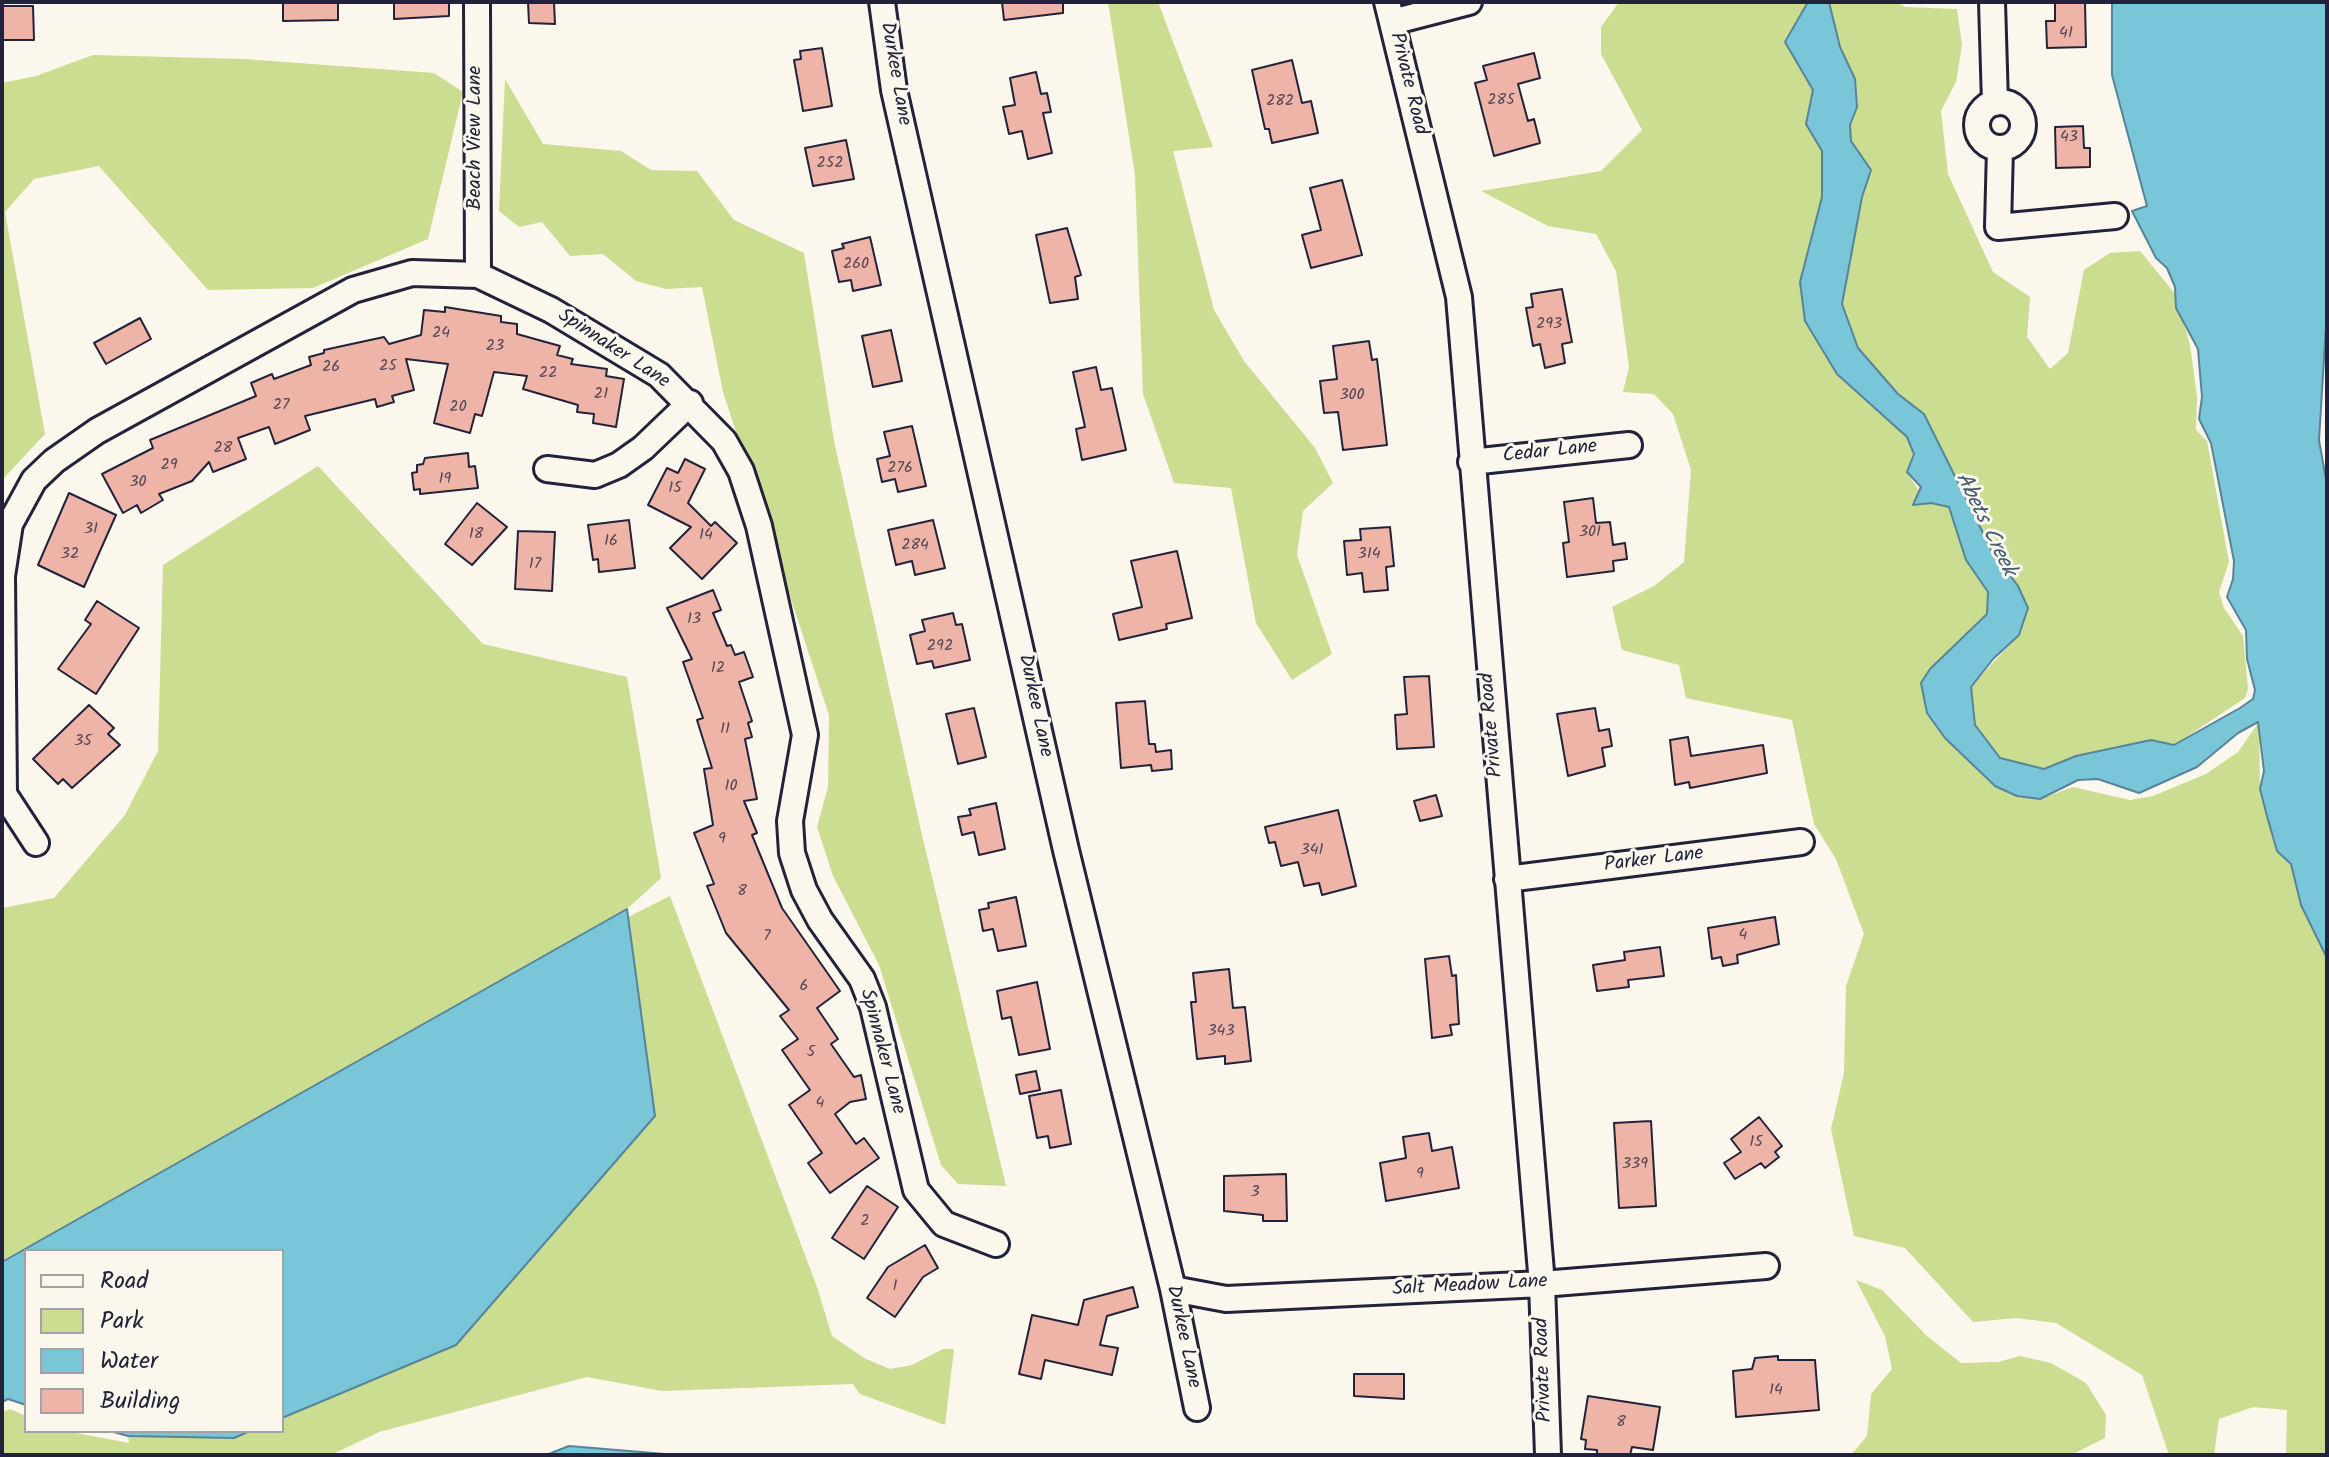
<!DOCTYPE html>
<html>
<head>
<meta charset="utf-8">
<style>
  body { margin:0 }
  #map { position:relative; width:2329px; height:1457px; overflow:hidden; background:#fbf7ec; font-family:Kalam,sans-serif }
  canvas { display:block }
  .frame { position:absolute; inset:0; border:4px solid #22223b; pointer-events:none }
  .legend { position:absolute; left:24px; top:1249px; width:260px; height:184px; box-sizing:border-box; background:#fbf7ec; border:2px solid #a4a2a5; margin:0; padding:10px 14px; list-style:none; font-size:24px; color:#22223b }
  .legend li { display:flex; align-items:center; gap:16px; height:40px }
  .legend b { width:40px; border:2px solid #a4a2a5 }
</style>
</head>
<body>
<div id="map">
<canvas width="2329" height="1457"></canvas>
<div class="frame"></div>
<ul class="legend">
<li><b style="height:10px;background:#fbf7ec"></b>Road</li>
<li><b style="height:22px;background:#cadd91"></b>Park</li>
<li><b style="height:22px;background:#7ac6d9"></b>Water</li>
<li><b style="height:22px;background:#edb4a7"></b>Building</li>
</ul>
</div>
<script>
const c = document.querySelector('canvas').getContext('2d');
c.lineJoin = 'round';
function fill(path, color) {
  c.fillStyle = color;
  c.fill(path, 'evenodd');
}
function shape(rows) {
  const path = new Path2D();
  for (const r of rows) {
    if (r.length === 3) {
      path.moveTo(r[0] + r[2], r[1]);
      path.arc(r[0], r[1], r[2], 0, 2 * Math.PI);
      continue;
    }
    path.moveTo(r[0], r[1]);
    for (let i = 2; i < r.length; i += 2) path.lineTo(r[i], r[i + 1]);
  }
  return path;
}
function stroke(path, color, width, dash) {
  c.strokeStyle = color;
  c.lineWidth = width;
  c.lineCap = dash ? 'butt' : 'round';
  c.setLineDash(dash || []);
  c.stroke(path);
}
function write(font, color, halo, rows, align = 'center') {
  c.font = font + ' Kalam,sans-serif';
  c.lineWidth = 6;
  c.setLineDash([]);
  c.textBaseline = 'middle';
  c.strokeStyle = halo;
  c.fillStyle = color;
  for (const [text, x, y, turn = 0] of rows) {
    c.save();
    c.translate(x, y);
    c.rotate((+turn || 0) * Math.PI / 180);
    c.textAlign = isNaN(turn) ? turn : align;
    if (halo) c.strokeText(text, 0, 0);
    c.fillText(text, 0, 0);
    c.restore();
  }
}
const green = shape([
  [1108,2,1158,2,1213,147,1173,151,1214,310,1244,361,1315,448,1333,483,1303,511,1297,555,1332,654,1292,680,1256,623,1231,488,1174,483,1143,394,1135,175],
  [1619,2,1808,2,1785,42,1813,90,1806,124,1822,151,1822,197,1800,282,1890,421,1907,437,1915,454,1907,472,1919,491,1913,505,1931,503,1949,507,1966,560,1988,592,1988,614,1930,669,1945,738,1995,786,2040,799,2073,787,2130,800,2153,796,2206,774,2238,752,2259,722,2260,789,2291,864,2301,905,2327,958,2327,1455,2286,1455,2287,1410,2253,1407,2219,1419,2214,1455,2169,1455,2142,1375,2056,1323,2016,1318,1973,1322,1905,1248,1854,1236,1831,1129,1844,1073,1846,986,1864,934,1836,859,1814,824,1792,720,1686,698,1679,665,1622,650,1612,607,1654,586,1684,562,1691,470,1673,414,1654,394,1623,392,1629,367,1616,271,1596,234,1548,226,1481,191,1601,171,1642,130,1601,54,1601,27],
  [1829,2,1896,2,1905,7,1957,9,1962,45,1956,82,1941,111,1948,174,1993,272,2030,297,2027,337,2050,369,2068,353,2084,270,2110,253,2140,251,2176,295,2190,345,2197,397,2196,430,2207,441,2229,562,2219,592,2224,608,2243,636,2248,689,2245,698,2174,745,2151,740,2076,756,2044,769,2000,758,1975,725,1970,687,2019,635,2018,586,1993,553,1924,414,1898,394,1858,348,1842,304,1862,197,1871,170,1851,142,1850,125,1857,107,1855,79,1840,47],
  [93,55,244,59,434,73,463,92,428,239,313,288,208,290,99,166,34,179,5,212,45,434,2,480,2,83,36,76],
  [505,79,543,144,621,151,651,170,697,171,734,220,804,253,834,441,922,835,1006,1186,958,1184,941,1165,879,965,833,876,817,827,828,787,829,715,723,392,702,287,666,289,636,281,603,254,570,256,542,222,519,227,499,211],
  [318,466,483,644,627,677,661,878,627,909,2,1262,2,908,54,898,125,815,158,751,163,565],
  [670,896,817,1287,832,1336,864,1358,890,1369,912,1365,943,1349,954,1349,945,1425,860,1394,853,1384,662,1391,587,1377,379,1432,331,1455,2,1455,2,1412,10,1409,26,1416,26,1431,66,1431,129,1443,128,1436,234,1438,250,1431,282,1431,282,1418,456,1345,655,1116,628,917],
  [1856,1280,1882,1290,1927,1336,1961,1363,1998,1362,2020,1356,2051,1363,2086,1383,2106,1415,2105,1438,2071,1455,1851,1455,1867,1436,1871,1394,1892,1369,1885,1336]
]);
const water = shape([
  [1808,2,1829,2,1840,47,1855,79,1857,107,1850,125,1851,141,1871,170,1862,197,1842,304,1858,348,1898,394,1924,414,1993,553,2018,586,2028,608,2019,635,1993,659,1971,687,1975,725,2000,758,2044,769,2076,756,2151,740,2174,745,2240,708,2253,699,2255,690,2247,659,2246,630,2227,597,2233,579,2234,561,2211,443,2199,419,2202,397,2198,349,2176,308,2175,287,2167,268,2156,258,2132,211,2147,206,2112,75,2112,2,2327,2,2327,310,2319,440,2327,485,2327,958,2301,905,2291,864,2277,851,2267,816,2260,789,2264,771,2258,722,2238,733,2197,767,2139,793,2098,779,2078,780,2040,799,2017,796,1995,786,1945,738,1927,713,1921,683,1930,669,1987,614,1988,592,1966,560,1949,507,1931,503,1913,505,1921,487,1907,472,1914,454,1907,437,1837,374,1805,321,1800,282,1822,197,1822,151,1806,124,1813,90,1785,42,1808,2],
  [627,909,655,1116,456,1345,282,1418,282,1251,26,1251,26,1405,8,1399,2,1402,2,1262,627,909],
  [110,1431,250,1431,234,1438,128,1436,110,1431],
  [569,1446,677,1455,546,1455,569,1446]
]);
const building = shape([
  [283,2,338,2,338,20,283,21,283,2],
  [394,2,449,2,449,16,394,19,394,2],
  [528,2,554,2,555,24,529,23,528,2],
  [1002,2,1063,2,1063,13,1004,20,1002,2],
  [2055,2,2085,2,2086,47,2047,48,2046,21,2055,21,2055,2],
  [2,6,33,6,34,40,2,40,2,6],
  [822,48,832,106,803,111,794,60,801,59,800,51,822,48],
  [1534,53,1540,78,1518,84,1528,121,1534,119,1540,143,1494,156,1475,83,1487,80,1483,66,1534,53],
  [1292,60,1302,103,1311,101,1318,133,1272,143,1269,129,1265,129,1252,70,1292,60],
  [1036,72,1041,94,1047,93,1051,112,1043,113,1052,153,1028,159,1022,131,1009,134,1003,107,1015,105,1010,78,1036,72],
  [2083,126,2084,148,2090,148,2090,167,2056,168,2055,127,2083,126],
  [846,140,854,179,813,186,805,148,846,140],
  [1342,180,1362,255,1311,268,1302,235,1321,230,1310,188,1342,180],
  [1067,228,1081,275,1075,277,1078,299,1050,303,1036,235,1067,228],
  [870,237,881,285,853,291,851,280,839,282,832,251,844,248,842,244,870,237],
  [1562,289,1572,342,1562,344,1565,363,1545,368,1540,344,1533,346,1526,308,1533,307,1531,294,1562,289],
  [445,307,501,316,501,322,517,324,517,334,560,346,557,355,573,359,571,364,607,369,606,376,624,379,616,427,593,423,594,414,577,412,578,405,523,389,527,376,494,372,482,416,475,414,470,433,434,423,448,364,406,359,414,390,392,396,394,402,377,407,375,399,305,416,310,430,275,444,269,427,238,438,246,459,213,472,209,462,192,481,159,494,163,500,141,513,137,505,123,513,102,474,153,448,150,440,256,396,251,383,272,374,274,379,311,365,309,357,324,353,324,350,384,337,389,344,421,335,424,310,445,312,445,307],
  [140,318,151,339,106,364,94,343,140,318],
  [891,330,902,381,873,387,862,336,891,330],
  [1369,341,1372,360,1377,359,1387,445,1343,450,1338,412,1324,413,1320,381,1337,379,1333,346,1369,341],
  [1096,367,1101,390,1112,388,1126,450,1082,460,1076,429,1085,427,1073,372,1096,367],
  [912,426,926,486,898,492,895,479,882,482,877,459,890,456,884,432,912,426],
  [468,453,469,467,475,466,478,488,420,494,420,489,414,490,412,473,417,472,417,465,423,464,425,458,468,453],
  [685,459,705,469,688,503,711,526,715,522,737,543,702,579,670,548,691,527,648,505,667,468,678,473,685,459],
  [69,493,116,515,84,587,38,565,69,493],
  [1593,498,1596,523,1610,522,1613,545,1625,543,1627,559,1613,561,1614,571,1567,577,1563,543,1569,542,1564,502,1593,498],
  [477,503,507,527,472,565,445,544,477,503],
  [629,520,635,568,599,572,598,559,593,560,588,525,629,520],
  [933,520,945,568,915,575,912,561,896,565,888,530,933,520],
  [1390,527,1394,566,1386,567,1388,590,1364,592,1362,573,1347,575,1344,541,1361,540,1360,529,1390,527],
  [518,531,555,532,552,591,515,589,518,531],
  [1177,551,1192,618,1166,624,1167,629,1119,640,1113,614,1142,607,1131,561,1177,551],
  [713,590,721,610,713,613,727,646,731,645,735,655,744,652,753,677,739,682,752,721,748,723,752,737,745,739,757,799,744,801,757,833,752,835,782,908,840,991,817,1008,838,1039,831,1044,854,1077,861,1075,866,1099,850,1102,835,1114,856,1144,864,1138,879,1158,830,1193,808,1163,822,1153,789,1105,810,1090,782,1050,798,1039,780,1016,789,1010,726,933,707,886,714,884,694,833,713,825,704,769,712,768,697,720,703,718,683,662,692,659,667,608,713,590],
  [97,601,139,628,96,694,58,669,91,624,85,620,97,601],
  [953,613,956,625,962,624,970,660,934,668,932,661,917,664,910,635,925,631,922,620,953,613],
  [1429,676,1434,747,1397,749,1395,715,1407,714,1404,677,1429,676],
  [1145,701,1149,744,1155,744,1156,752,1171,750,1172,769,1152,771,1151,765,1121,768,1116,703,1145,701],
  [89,705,114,728,108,734,120,745,72,788,63,779,58,784,33,759,89,705],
  [974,708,986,757,958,764,946,714,974,708],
  [1595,708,1599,731,1609,729,1612,746,1602,748,1605,766,1568,776,1557,714,1595,708],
  [1688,737,1691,756,1763,745,1767,773,1690,788,1689,782,1675,785,1670,740,1688,737],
  [1436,795,1442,816,1420,821,1414,801,1436,795],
  [996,803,1005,849,979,855,974,832,962,835,958,817,971,815,969,809,996,803],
  [1338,810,1356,886,1322,895,1319,883,1304,886,1298,862,1281,866,1275,842,1269,843,1265,827,1338,810],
  [1016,897,1026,946,998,951,993,929,983,931,979,910,989,908,988,903,1016,897],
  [1775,917,1779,944,1737,955,1738,963,1723,966,1721,957,1712,959,1708,928,1775,917],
  [1660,947,1664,976,1628,980,1629,987,1597,991,1593,965,1625,960,1624,952,1660,947],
  [1449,956,1452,976,1456,975,1459,1024,1450,1025,1452,1035,1432,1038,1425,959,1449,956],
  [1229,969,1233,1008,1245,1007,1251,1061,1225,1064,1225,1056,1197,1059,1191,1002,1196,1002,1193,973,1229,969],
  [1037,982,1050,1049,1019,1055,1011,1017,1002,1019,997,991,1037,982],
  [1036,1071,1040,1090,1020,1094,1016,1075,1036,1071],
  [1061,1090,1071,1144,1050,1148,1048,1136,1037,1138,1029,1096,1061,1090],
  [1759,1117,1782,1146,1775,1152,1779,1157,1765,1168,1761,1163,1735,1179,1724,1163,1741,1152,1731,1139,1759,1117],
  [1651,1121,1656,1206,1619,1208,1614,1123,1651,1121],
  [1429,1133,1432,1151,1452,1147,1459,1188,1386,1201,1380,1163,1406,1158,1403,1137,1429,1133],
  [1286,1174,1287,1221,1263,1221,1263,1215,1224,1211,1224,1176,1286,1174],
  [867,1186,898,1207,864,1259,832,1238,867,1186],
  [925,1245,938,1268,923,1277,895,1317,867,1298,888,1267,925,1245],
  [1133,1287,1138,1307,1107,1316,1100,1345,1118,1348,1112,1375,1045,1360,1041,1379,1019,1374,1032,1315,1078,1325,1084,1300,1133,1287],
  [1778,1356,1778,1360,1815,1360,1819,1410,1736,1417,1733,1371,1752,1369,1755,1358,1778,1356],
  [1354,1374,1404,1374,1404,1399,1354,1396,1354,1374],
  [1588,1396,1660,1407,1653,1450,1632,1447,1630,1455,1597,1455,1597,1450,1585,1449,1586,1440,1581,1439,1588,1396]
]);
const minor = shape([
  [477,2,478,275],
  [882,2,894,90,1066,850,1173,1289,1197,1408],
  [1387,2,1459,297,1542,1284,1548,1455],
  [1992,2,1995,103],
  [1392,22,1469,2],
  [2000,125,23],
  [2000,148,1998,227,2115,216],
  [1471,462,1629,445],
  [547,469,595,475,619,465,643,448,690,403],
  [36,843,4,794,2,576,10,524,34,480,54,461,97,431,353,290,412,273,478,275,551,310,659,375,724,441,741,471,759,526,805,735,790,821,792,853,804,890,820,920,862,979,873,1007,916,1190,944,1224,996,1244],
  [1507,879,1801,842],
  [1173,1289,1226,1299,1542,1284,1766,1266]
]);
const numberNames = [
  ["41",2066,34],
  ["285",1501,101],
  ["282",1280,102],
  ["43",2069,138],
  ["252",830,164],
  ["260",856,265],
  ["293",1549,325],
  ["24",441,334],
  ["23",495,347],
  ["25",388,367],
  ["26",331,368],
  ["22",548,374],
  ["21",601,395],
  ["300",1352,396],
  ["27",281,406],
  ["20",458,408],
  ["28",223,449],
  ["29",169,466],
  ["276",900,469],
  ["19",445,480],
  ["30",138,483],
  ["15",675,489],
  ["31",91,530],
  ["301",1590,533],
  ["18",476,535],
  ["14",706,536],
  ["16",611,542],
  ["284",915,546],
  ["32",70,555],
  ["314",1369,555],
  ["17",535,565],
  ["13",694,620],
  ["292",940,647],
  ["12",718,669],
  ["11",725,730],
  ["35",83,742],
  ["10",731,787],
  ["9",722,840],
  ["341",1312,851],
  ["8",742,892],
  ["4",1743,936],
  ["7",767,937],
  ["6",804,987],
  ["343",1221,1032],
  ["5",811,1053],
  ["4",820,1104],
  ["15",1756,1143],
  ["339",1635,1165],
  ["9",1420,1175],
  ["3",1255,1193],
  ["2",865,1222],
  ["1",895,1287],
  ["14",1776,1391],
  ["8",1621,1423]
];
const streetNames = [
  ["Durkee Lane",894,74,80],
  ["Private Road",1407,84,76],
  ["Beach View Lane",477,138,-90],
  ["Spinnaker Lane",613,350,33],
  ["Cedar Lane",1550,453,-6],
  ["Durkee Lane",1034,706,78],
  ["Private Road",1493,725,-95],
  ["Parker Lane",1654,861,-7],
  ["Spinnaker Lane",881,1052,75],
  ["Salt Meadow Lane",1470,1287,-3],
  ["Durkee Lane",1182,1337,78],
  ["Private Road",1545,1370,-92]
];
const waterNames = [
  ["Abets Creek",1984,525,64]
];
fill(green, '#cadd91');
fill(water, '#7ac6d9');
stroke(water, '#57849a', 2);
fill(building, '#edb4a7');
stroke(building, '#22223b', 2);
stroke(minor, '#22223b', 30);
stroke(minor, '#fbf7ec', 24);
write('16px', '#554656', null, numberNames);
write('20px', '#22223b', '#fbf7ec', streetNames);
write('italic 22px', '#415b72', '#fbf7ec', waterNames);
</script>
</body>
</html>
